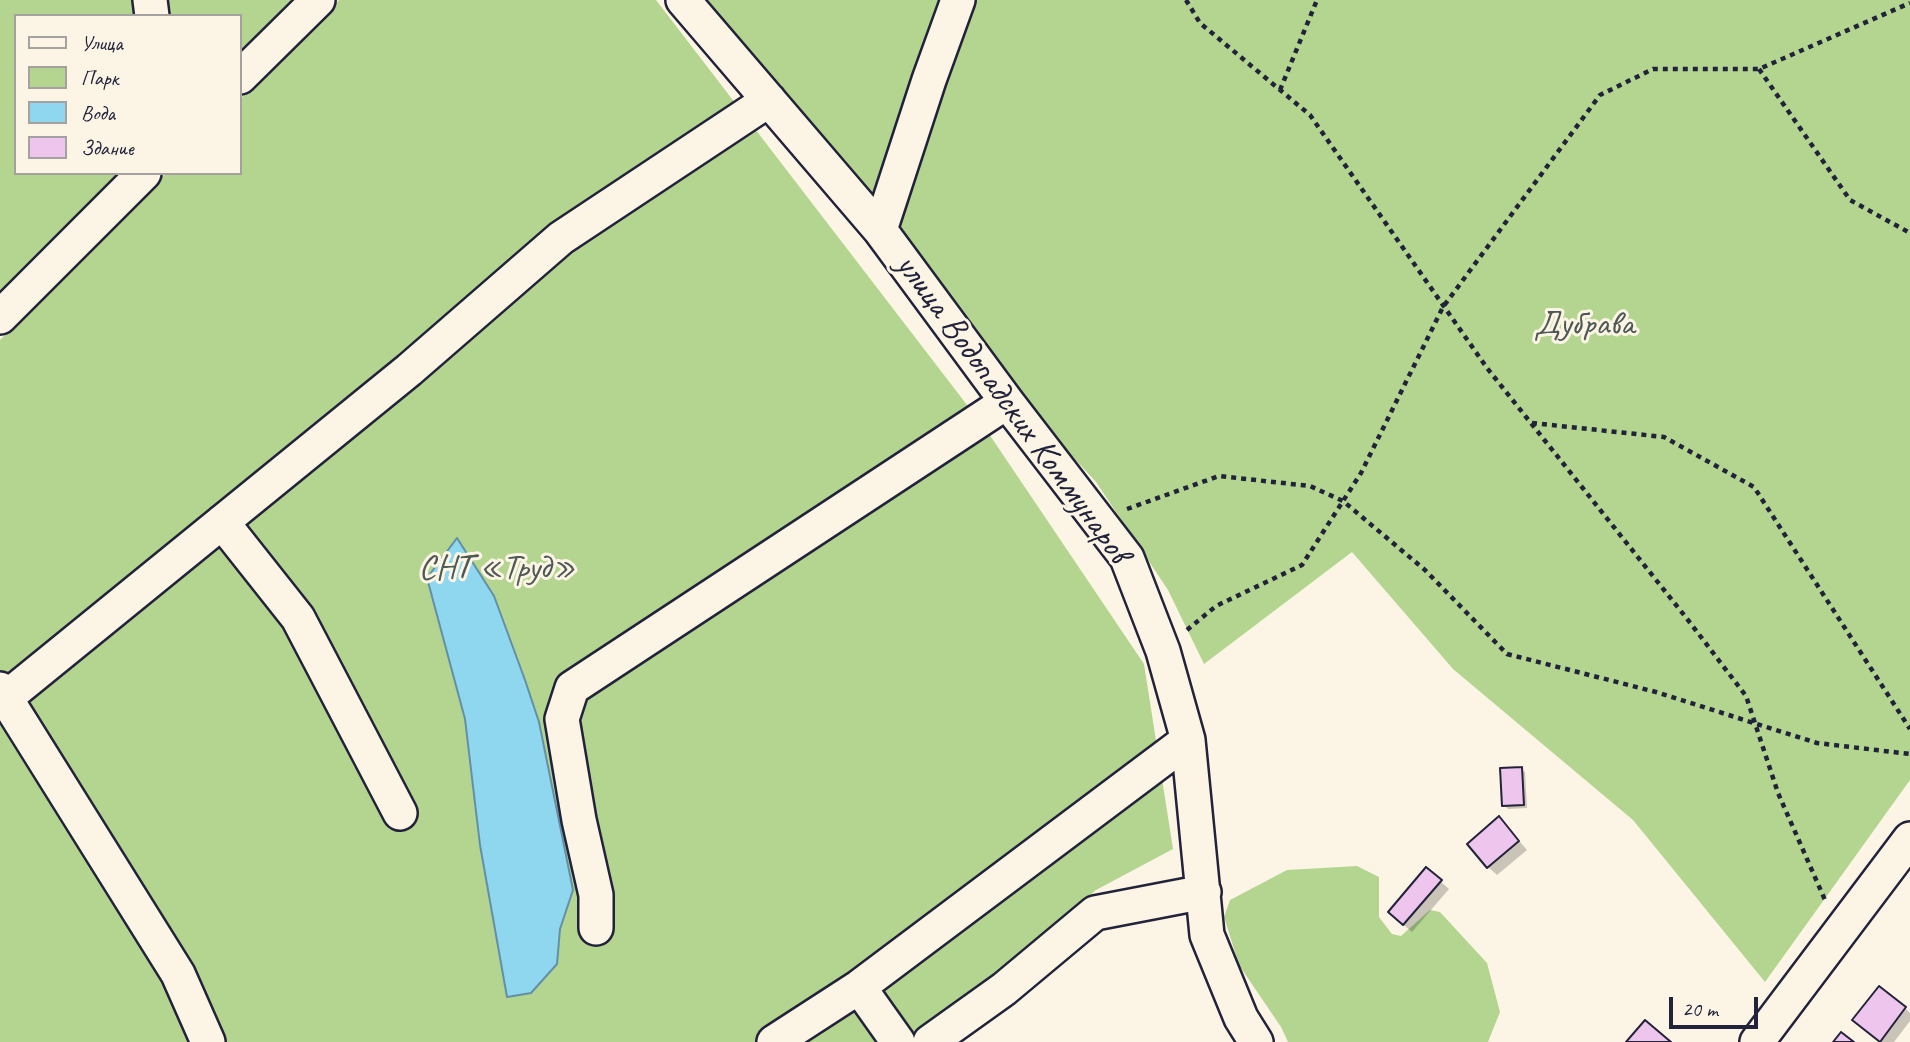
<!DOCTYPE html>
<html>
<head>
<meta charset="utf-8">
<style>
  body { margin:0 }
  #map { position:relative; width:1910px; height:1042px; overflow:hidden; background:#fcf5e5; font-family:Caveat,sans-serif }
  canvas { display:block }
  .legend { position:absolute; left:14px; top:14px; width:228px; height:161px; box-sizing:border-box; background:#fcf5e5; border:2px solid #a5a1a1; margin:0; padding:9px 12px; list-style:none; font-size:21px; color:#22223b }
  .legend li { display:flex; align-items:center; gap:14px; height:35px }
  .legend b { width:35px; border:2px solid #a5a1a1 }
  .scale { position:absolute; left:1669px; top:997px; width:89px; height:32px; box-sizing:border-box; border:4px solid #22223b; border-top:0; padding-left:9px; font-size:21px; line-height:24px; white-space:nowrap; color:#22223b; -webkit-text-stroke:5px #fcf5e5; paint-order:stroke }
</style>
</head>
<body>
<div id="map">
<canvas width="1910" height="1042"></canvas>
<ul class="legend">
<li><b style="height:9px;background:#fcf5e5"></b>Улица</li>
<li><b style="height:19px;background:#b3d590"></b>Парк</li>
<li><b style="height:19px;background:#8ed7ef"></b>Вода</li>
<li><b style="height:19px;background:#eec5ed"></b>Здание</li>
</ul>
<div class="scale">20 m</div>
</div>
<script>
const c = document.querySelector('canvas').getContext('2d');
c.lineJoin = 'round';
function fill(path, color) {
  c.fillStyle = color;
  c.fill(path, 'evenodd');
}
function shape(rows) {
  const path = new Path2D();
  for (const r of rows) {
    path.moveTo(r[0], r[1]);
    for (let i = 2; i < r.length; i += 2) path.lineTo(r[i], r[i + 1]);
  }
  return path;
}
function stroke(path, color, width, dash) {
  c.strokeStyle = color;
  c.lineWidth = width;
  c.lineCap = dash ? 'butt' : 'round';
  c.setLineDash(dash || []);
  c.stroke(path);
}
function write(font, color, halo, rows, align = 'center') {
  c.font = font + ' Caveat,sans-serif';
  c.lineWidth = 6;
  c.setLineDash([]);
  c.textBaseline = 'middle';
  c.strokeStyle = halo;
  c.fillStyle = color;
  for (const [text, x, y, turn = 0] of rows) {
    c.save();
    c.translate(x, y);
    c.rotate((+turn || 0) * Math.PI / 180);
    c.textAlign = isNaN(turn) ? turn : align;
    if (halo) c.strokeText(text, 0, 0);
    c.fillText(text, 0, 0);
    c.restore();
  }
}
const green = shape([
  [0,0,291,0,240,51,240,16,16,16,16,173,118,173,0,292],
  [339,0,656,0,987,431,1144,664,1173,849,1096,890,915,1042,0,1042,0,340,166,173,240,173,240,99],
  [686,0,1910,0,1910,780,1765,982,1633,820,1453,669,1352,552,1204,664,1168,590,1096,482,933,306],
  [1357,866,1379,877,1379,917,1392,934,1401,936,1430,910,1440,912,1487,963,1500,1012,1488,1042,1288,1042,1281,1027,1239,965,1224,917,1230,900,1287,870]
]);
const water = shape([
  [457,538,494,596,525,680,539,722,573,890,560,929,557,964,531,993,507,997,480,845,465,719,427,578,457,538]
]);
const shadow = shape([
  [1521,769,1525,772,1527,808,1508,809,1504,805],
  [1507,827,1527,850,1497,875,1488,867],
  [1440,881,1449,889,1412,932,1398,920],
  [1905,1008,1910,1013,1910,1021,1894,1042,1880,1042,1854,1020]
]);
const building = shape([
  [1522,767,1524,805,1502,806,1500,768,1522,767],
  [1499,816,1519,841,1487,868,1467,844,1499,816],
  [1426,867,1442,880,1403,925,1388,912,1426,867],
  [1879,986,1906,1007,1880,1042,1852,1020,1879,986],
  [1645,1020,1671,1042,1626,1042,1645,1020],
  [1841,1032,1854,1042,1833,1042,1841,1032]
]);
const path = shape([
  [1186,0,1200,23,1310,115,1487,368,1688,620,1746,696,1778,793,1825,900],
  [1759,69,1850,200,1910,233],
  [1280,90,1317,0],
  [1532,423,1664,437,1754,487,1910,729],
  [1127,509,1219,476,1310,486,1343,501,1425,570,1507,654,1656,692,1817,743,1910,754],
  [1187,630,1216,606,1302,565,1361,473,1443,307,1600,95,1653,69,1759,69,1910,3]
]);
const street = shape([
  [150,0,152,16],
  [683,0,880,230,1007,402,1127,558,1163,651,1188,740,1207,935,1241,1018,1256,1042],
  [240,77,318,0],
  [880,230,929,80,958,0],
  [0,317,144,173],
  [222,522,298,618,400,813],
  [0,689,178,974,208,1042],
  [7,697,409,370,561,238,769,100],
  [596,928,596,895,579,820,562,719,572,688,1007,402],
  [859,987,898,1042],
  [774,1042,859,987,1188,740],
  [930,1042,1004,989,1095,913,1204,892],
  [1757,1042,1910,839]
]);
const parkNames = [
  ["Дубрава",1584,325],
  ["СНТ «Труд»",497,569]
];
const streetNames = [
  ["улица Водопадских Коммунаров",1012,409,54]
];
fill(green, '#b3d590');
fill(water, '#8ed7ef');
stroke(water, '#638fa7', 2);
fill(shadow, '#0003');
fill(building, '#eec5ed');
stroke(building, '#22223b', 2);
stroke(street, '#22223b', 38);
stroke(path, '#22223b', 4.5, [5, 5]);
stroke(street, '#fcf5e5', 33);
write('35px', '#4e5854', '#fcf5e5', parkNames);
write('35px', '#22223b', '#fcf5e5', streetNames);
</script>
</body>
</html>
